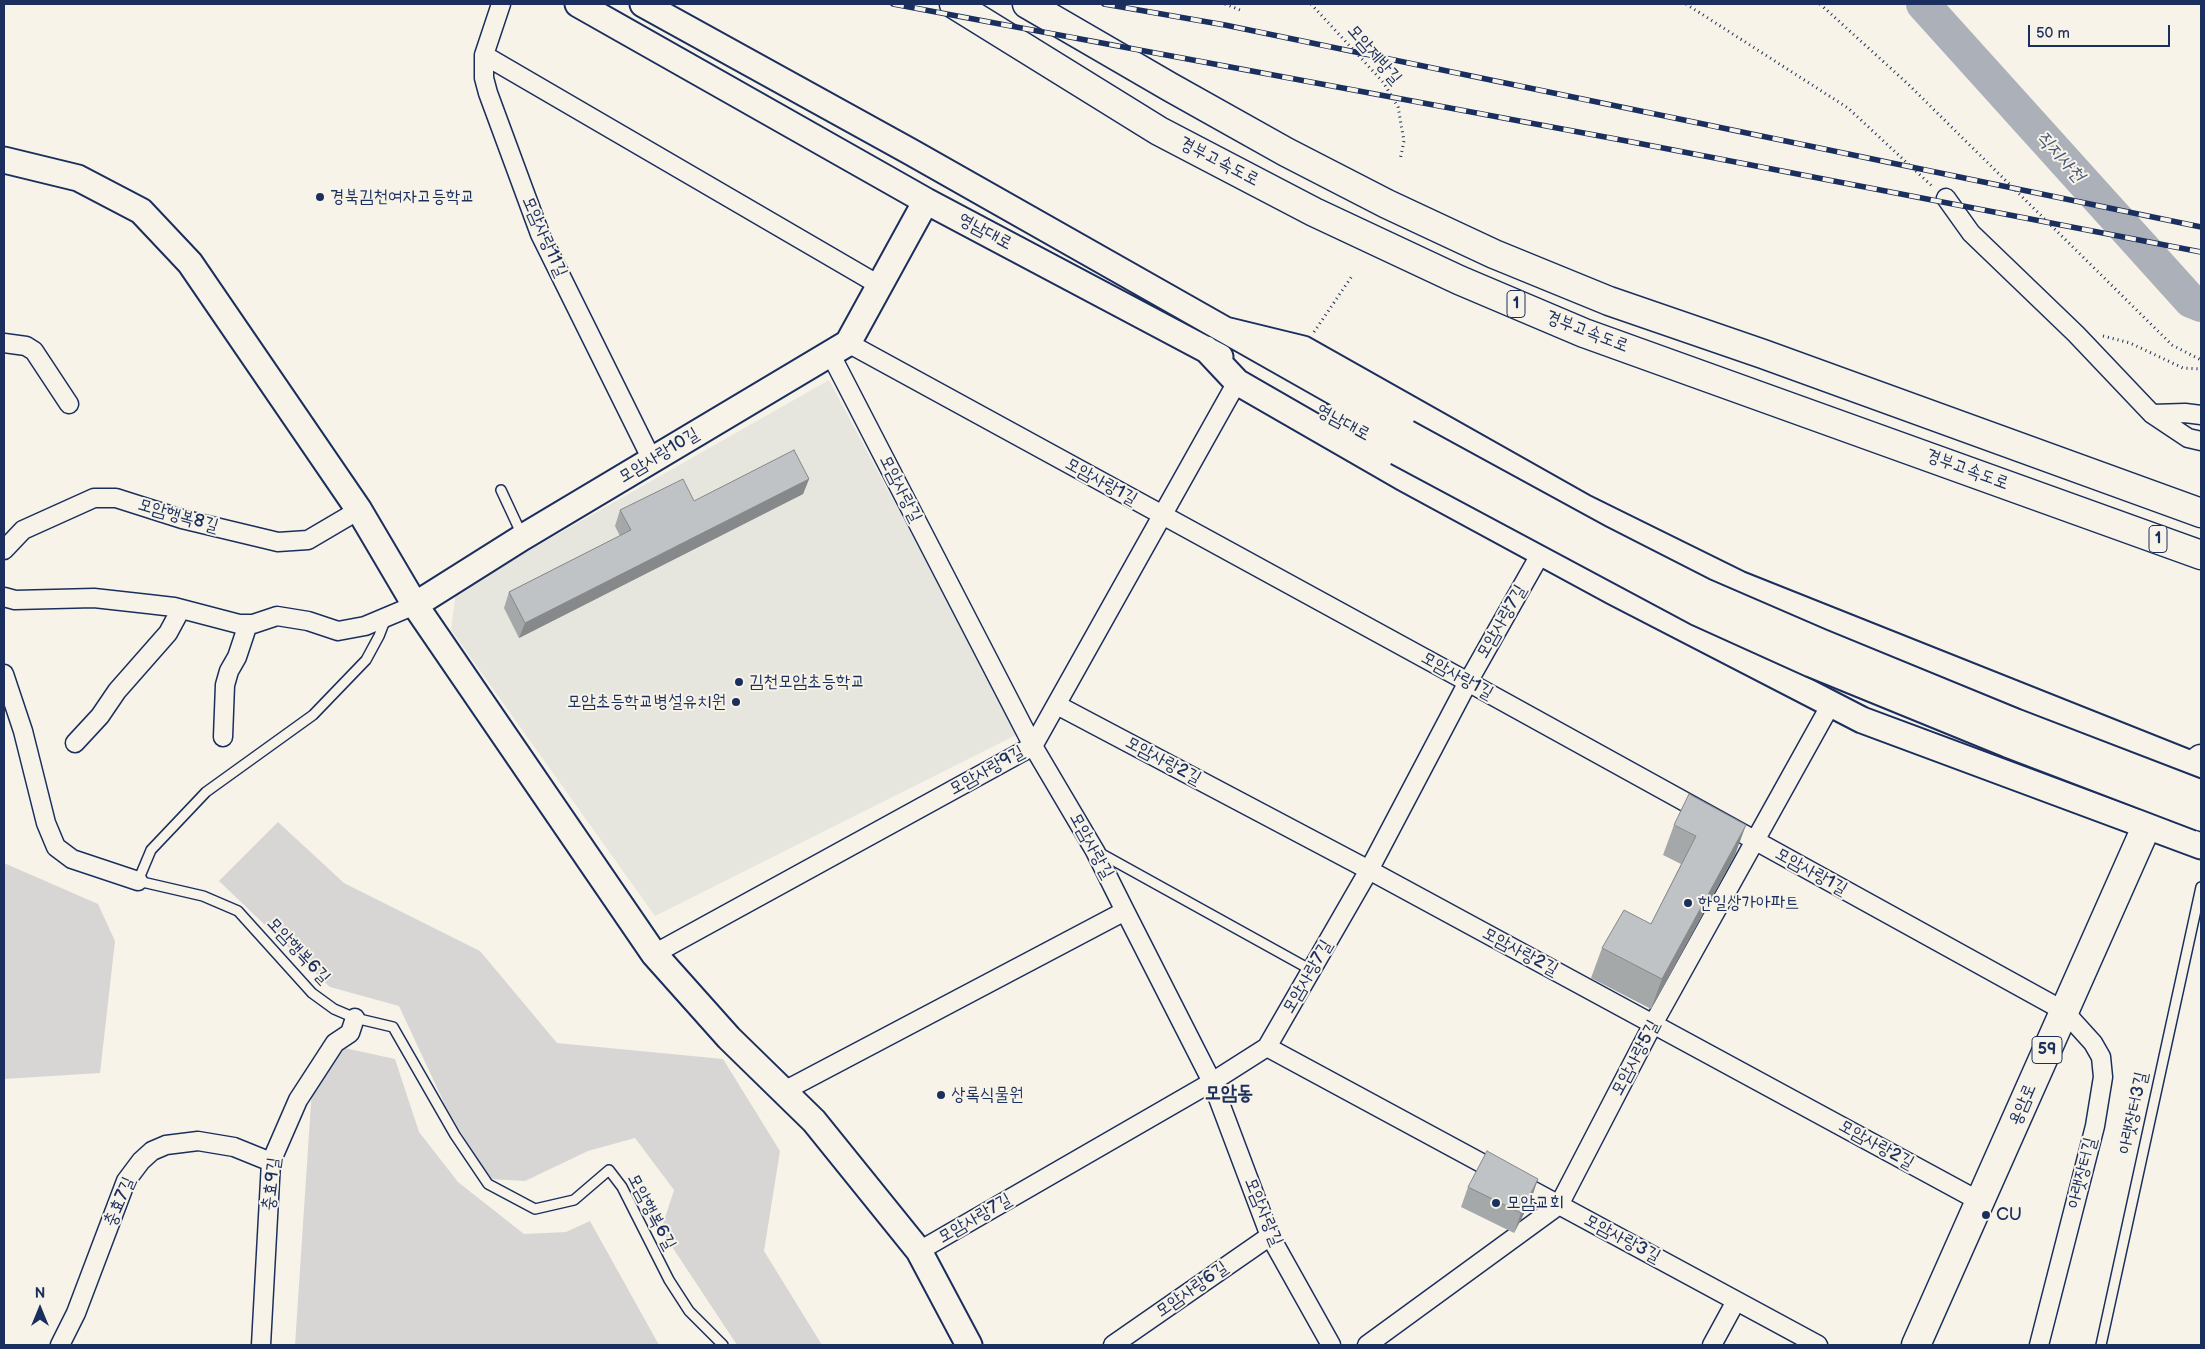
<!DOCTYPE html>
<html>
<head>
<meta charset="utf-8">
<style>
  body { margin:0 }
  #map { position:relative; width:2205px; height:1349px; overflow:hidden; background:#f7f3e8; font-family:"Balsamiq Sans",sans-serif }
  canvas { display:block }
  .frame { position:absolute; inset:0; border:5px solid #1b2f5e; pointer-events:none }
  .north { position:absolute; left:15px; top:1284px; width:50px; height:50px; -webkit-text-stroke:4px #f7f3e8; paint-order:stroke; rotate:0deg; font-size:14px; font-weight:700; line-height:20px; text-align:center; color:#1b2f5e }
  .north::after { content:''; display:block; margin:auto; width:18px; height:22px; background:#1b2f5e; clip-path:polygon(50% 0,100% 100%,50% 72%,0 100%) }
  .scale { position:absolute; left:2028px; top:25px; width:142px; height:22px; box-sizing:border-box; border:2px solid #1b2f5e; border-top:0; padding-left:6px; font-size:15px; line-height:18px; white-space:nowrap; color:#1b2f5e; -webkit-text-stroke:4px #f7f3e8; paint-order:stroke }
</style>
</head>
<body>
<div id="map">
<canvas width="2205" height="1349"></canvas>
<div class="frame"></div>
<div class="north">N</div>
<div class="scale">50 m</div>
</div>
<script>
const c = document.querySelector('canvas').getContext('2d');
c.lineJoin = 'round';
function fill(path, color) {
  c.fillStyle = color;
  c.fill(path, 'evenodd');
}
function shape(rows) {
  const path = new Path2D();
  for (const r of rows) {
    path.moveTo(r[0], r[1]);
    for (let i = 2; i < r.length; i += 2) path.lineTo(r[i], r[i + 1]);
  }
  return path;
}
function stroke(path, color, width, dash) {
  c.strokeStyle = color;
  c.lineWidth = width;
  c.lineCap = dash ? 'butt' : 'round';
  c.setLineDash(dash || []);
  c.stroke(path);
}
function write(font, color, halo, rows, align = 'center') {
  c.font = font + ' "Balsamiq Sans","Poor Story",sans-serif';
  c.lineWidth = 4;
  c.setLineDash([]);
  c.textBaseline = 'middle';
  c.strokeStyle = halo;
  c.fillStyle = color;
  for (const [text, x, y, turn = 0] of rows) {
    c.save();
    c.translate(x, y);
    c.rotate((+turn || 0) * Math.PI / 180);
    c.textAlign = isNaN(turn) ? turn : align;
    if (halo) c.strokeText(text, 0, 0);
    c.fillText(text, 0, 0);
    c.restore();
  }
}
const built = shape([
  [829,380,1018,734,655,916,451,630,456,592]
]);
const green = shape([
  [278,822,344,883,480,951,557,1043,723,1059,780,1151,764,1251,822,1345,737,1345,661,1230,674,1190,635,1138,588,1151,525,1181,489,1179,446,1107,399,1006,330,987,219,881],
  [4,863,98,904,115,941,100,1073,4,1079],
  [340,1047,395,1059,419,1132,458,1182,524,1234,566,1232,590,1221,659,1345,295,1345,312,1088]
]);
const river = shape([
  [1923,4,2191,301,2201,305]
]);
const path = shape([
  [1225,4,1240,10],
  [1311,4,1383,82,1398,107,1404,141,1400,160],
  [1686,4,1848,108,1933,187],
  [1820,4,1908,84,2172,345,2201,360],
  [1314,332,1352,276],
  [2103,336,2130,343,2183,368,2201,369]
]);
const lane = shape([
  [501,490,522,535],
  [386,618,379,636,366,660,313,715,206,792,151,850,138,881,203,896,238,911,312,993,334,1009,355,1018,393,1027,455,1135,488,1184,535,1209,574,1200,609,1170,622,1187,669,1280,689,1311,723,1345],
  [1100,853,1313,971],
  [2101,1345,2201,887]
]);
const street = shape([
  [501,4,484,55,484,78,488,93,540,234,652,460],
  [484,55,879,285],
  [1946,198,1971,233,2076,334,2152,414,2188,438,2201,441],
  [4,343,26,346,34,351,69,404],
  [848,343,1468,682,2064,1011,2093,1043,2101,1057,2103,1077,2095,1126,2039,1345],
  [831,355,1033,746,1095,851,1125,911,1212,1082,1270,1236,1331,1345],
  [2152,414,2185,413,2201,415],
  [4,550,23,530,94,498,116,498,182,519,278,542,308,540,359,510],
  [4,597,15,600,94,598,148,604,174,607,239,624,253,624,277,616,308,621,338,631,365,626,415,605],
  [4,674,23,731,46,823,56,847,72,859,138,881],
  [1057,705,1369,870,1981,1202],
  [223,737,225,685,229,671,237,657,248,624],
  [75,743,100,716,117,691,168,633,181,609],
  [654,954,1033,746,1237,382],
  [1267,1047,1818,1345],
  [784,1091,1125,911],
  [919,1251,1212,1082,1267,1047,1369,870,1468,682,1541,553],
  [60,1345,76,1313,126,1181,141,1161,152,1151,166,1145,198,1141,234,1147,271,1162],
  [261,1345,271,1162,298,1100,335,1043,350,1033,355,1018],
  [1113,1345,1270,1236],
  [1367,1345,1559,1205,1653,1024,1831,704],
  [1712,1345,1736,1301]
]);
const secondary = shape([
  [578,4,926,201,1220,357],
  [643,4,911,152,1407,433],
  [4,160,78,178,141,211,190,263,359,510,415,605,654,954,729,1038,814,1121,919,1251,969,1345],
  [1225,330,1303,349,1583,507,1739,584,2201,768],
  [1206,349,1237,382,1402,477,1614,592,1862,720,2201,846],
  [1332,417,1397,452],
  [415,605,523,537,848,343,926,201]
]);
const primary = shape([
  [1916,1345,2147,825,2194,765,2201,759]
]);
const highway = shape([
  [954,4,1159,131,1314,212,1459,280,1584,333,2201,555],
  [1027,4,1170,87,1286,152,1387,204,1494,254,1609,301,1763,354,2201,513]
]);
const rail = shape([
  [893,4,1632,142,2201,252],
  [1104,4,1225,25,2201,227]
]);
const secondaryBridge = shape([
  [1407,433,1601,539,1703,591,1821,642,2016,722,2201,793],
  [1397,452,1696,612,1811,664,2007,744,2201,818]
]);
const wall = shape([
  [809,479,803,494,519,638,504,608,509,592,620,536,615,526,620,510,694,501],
  [1674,825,1735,855,1651,1009,1591,978,1602,948,1651,924,1681,864,1663,855],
  [1468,1187,1531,1200,1514,1233,1461,1207]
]);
const shadedWall = shape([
  [809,479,803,494,519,638,525,623],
  [1746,825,1735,855,1651,1009,1662,979],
  [1538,1179,1531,1200,1514,1233,1521,1213]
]);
const building = shape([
  [794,450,809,479,525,623,509,592,631,530,620,510,683,479,694,501,794,450],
  [1689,794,1746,825,1662,979,1602,948,1624,910,1651,924,1696,836,1674,825,1689,794],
  [1487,1151,1538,1179,1521,1213,1468,1187,1487,1151]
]);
const markers = [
  [320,197,5,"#1b2f5e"],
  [739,682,5,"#1b2f5e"],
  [736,702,5,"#1b2f5e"],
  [1688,903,5,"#1b2f5e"],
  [941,1095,5,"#1b2f5e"],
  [1496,1203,5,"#1b2f5e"],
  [1986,1215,5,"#1b2f5e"]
];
const shields = [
  [1516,304,18],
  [2158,539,18],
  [2047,1050,30]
];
const shieldNames = [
  ["1",1516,304],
  ["1",2158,539],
  ["59",2047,1050]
];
const streetNames = [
  ["모암제방길",1374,55,49],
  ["경부고속도로",1219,162,27],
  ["영남대로",985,232,28],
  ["모암사랑11길",544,237,66],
  ["경부고속도로",1587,332,21],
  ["영남대로",1343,423,28],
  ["모암사랑10길",659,456,-31],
  ["경부고속도로",1967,470,20],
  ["모암사랑1길",1101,482,29],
  ["모암사랑길",900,489,63],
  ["모암행복8길",178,516,16],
  ["모암사랑7길",1502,622,-60],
  ["모암사랑1길",1457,676,29],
  ["모암사랑2길",1163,761,28],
  ["모암사랑9길",987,771,-29],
  ["모암사랑길",1091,846,61],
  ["모암사랑1길",1811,872,29],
  ["모암행복6길",298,951,47],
  ["모암사랑2길",1520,952,28],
  ["모암사랑7길",1308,977,-60],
  ["모암사랑5길",1636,1058,-62],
  ["용암로",2023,1105,-67],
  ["아랫장터3길",2134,1113,-78],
  ["모암사랑2길",1876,1145,29],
  ["아랫장터길",2083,1173,-76],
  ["충효9길",272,1184,-83],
  ["충효7길",120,1202,-66],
  ["모암행복6길",651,1212,62],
  ["모암사랑길",1263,1212,67],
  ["모암사랑7길",975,1219,-30],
  ["모암사랑3길",1622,1239,28],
  ["모암사랑6길",1192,1290,-35]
];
const poiNames = [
  ["경북김천여자고등학교",330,197],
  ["김천모암초등학교",749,682],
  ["모암초등학교병설유치원",726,702,"right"],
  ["한일상가아파트",1698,903],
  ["상록식물원",951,1095],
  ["모암교회",1506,1203],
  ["CU",1996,1215]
];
const waterNames = [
  ["직지사천",2060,157,48]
];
const quarterNames = [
  ["모암동",1229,1094]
];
fill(built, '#e6e5de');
fill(green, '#d7d6d4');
stroke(river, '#acb0b9', 34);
stroke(lane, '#1b2f5e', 12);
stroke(street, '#1b2f5e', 21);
stroke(secondary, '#1b2f5e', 29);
stroke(primary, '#1b2f5e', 31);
stroke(highway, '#1b2f5e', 31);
stroke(path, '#1b2f5e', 3, [1, 4]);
stroke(lane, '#f7f3e8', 9);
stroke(street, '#f7f3e8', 18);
stroke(secondary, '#f7f3e8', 25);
stroke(primary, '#f7f3e8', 28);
stroke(highway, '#f7f3e8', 28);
stroke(rail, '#1b2f5e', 5.5);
stroke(rail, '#f7f3e8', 4, [11]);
stroke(secondaryBridge, '#1b2f5e', 29, []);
stroke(secondaryBridge, '#f7f3e8', 25);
fill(wall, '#a5a8a9');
fill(shadedWall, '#86888a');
fill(building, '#c0c3c5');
stroke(building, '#86888a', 1);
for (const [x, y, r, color] of markers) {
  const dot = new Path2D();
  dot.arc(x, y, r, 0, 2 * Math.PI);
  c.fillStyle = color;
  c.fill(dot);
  stroke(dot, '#f7f3e8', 2);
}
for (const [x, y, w] of shields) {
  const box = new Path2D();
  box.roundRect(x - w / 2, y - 13.5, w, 27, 4);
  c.fillStyle = '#f7f3e8';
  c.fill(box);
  stroke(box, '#1b2f5e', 1);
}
write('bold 16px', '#1b2f5e', null, shieldNames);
write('18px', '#1b2f5e', '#f7f3e8', streetNames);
write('18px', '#1b2f5e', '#f7f3e8', poiNames, 'left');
write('italic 19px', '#465679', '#f7f3e8', waterNames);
write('bold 20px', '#1b2f5e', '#f7f3e8', quarterNames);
</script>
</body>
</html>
